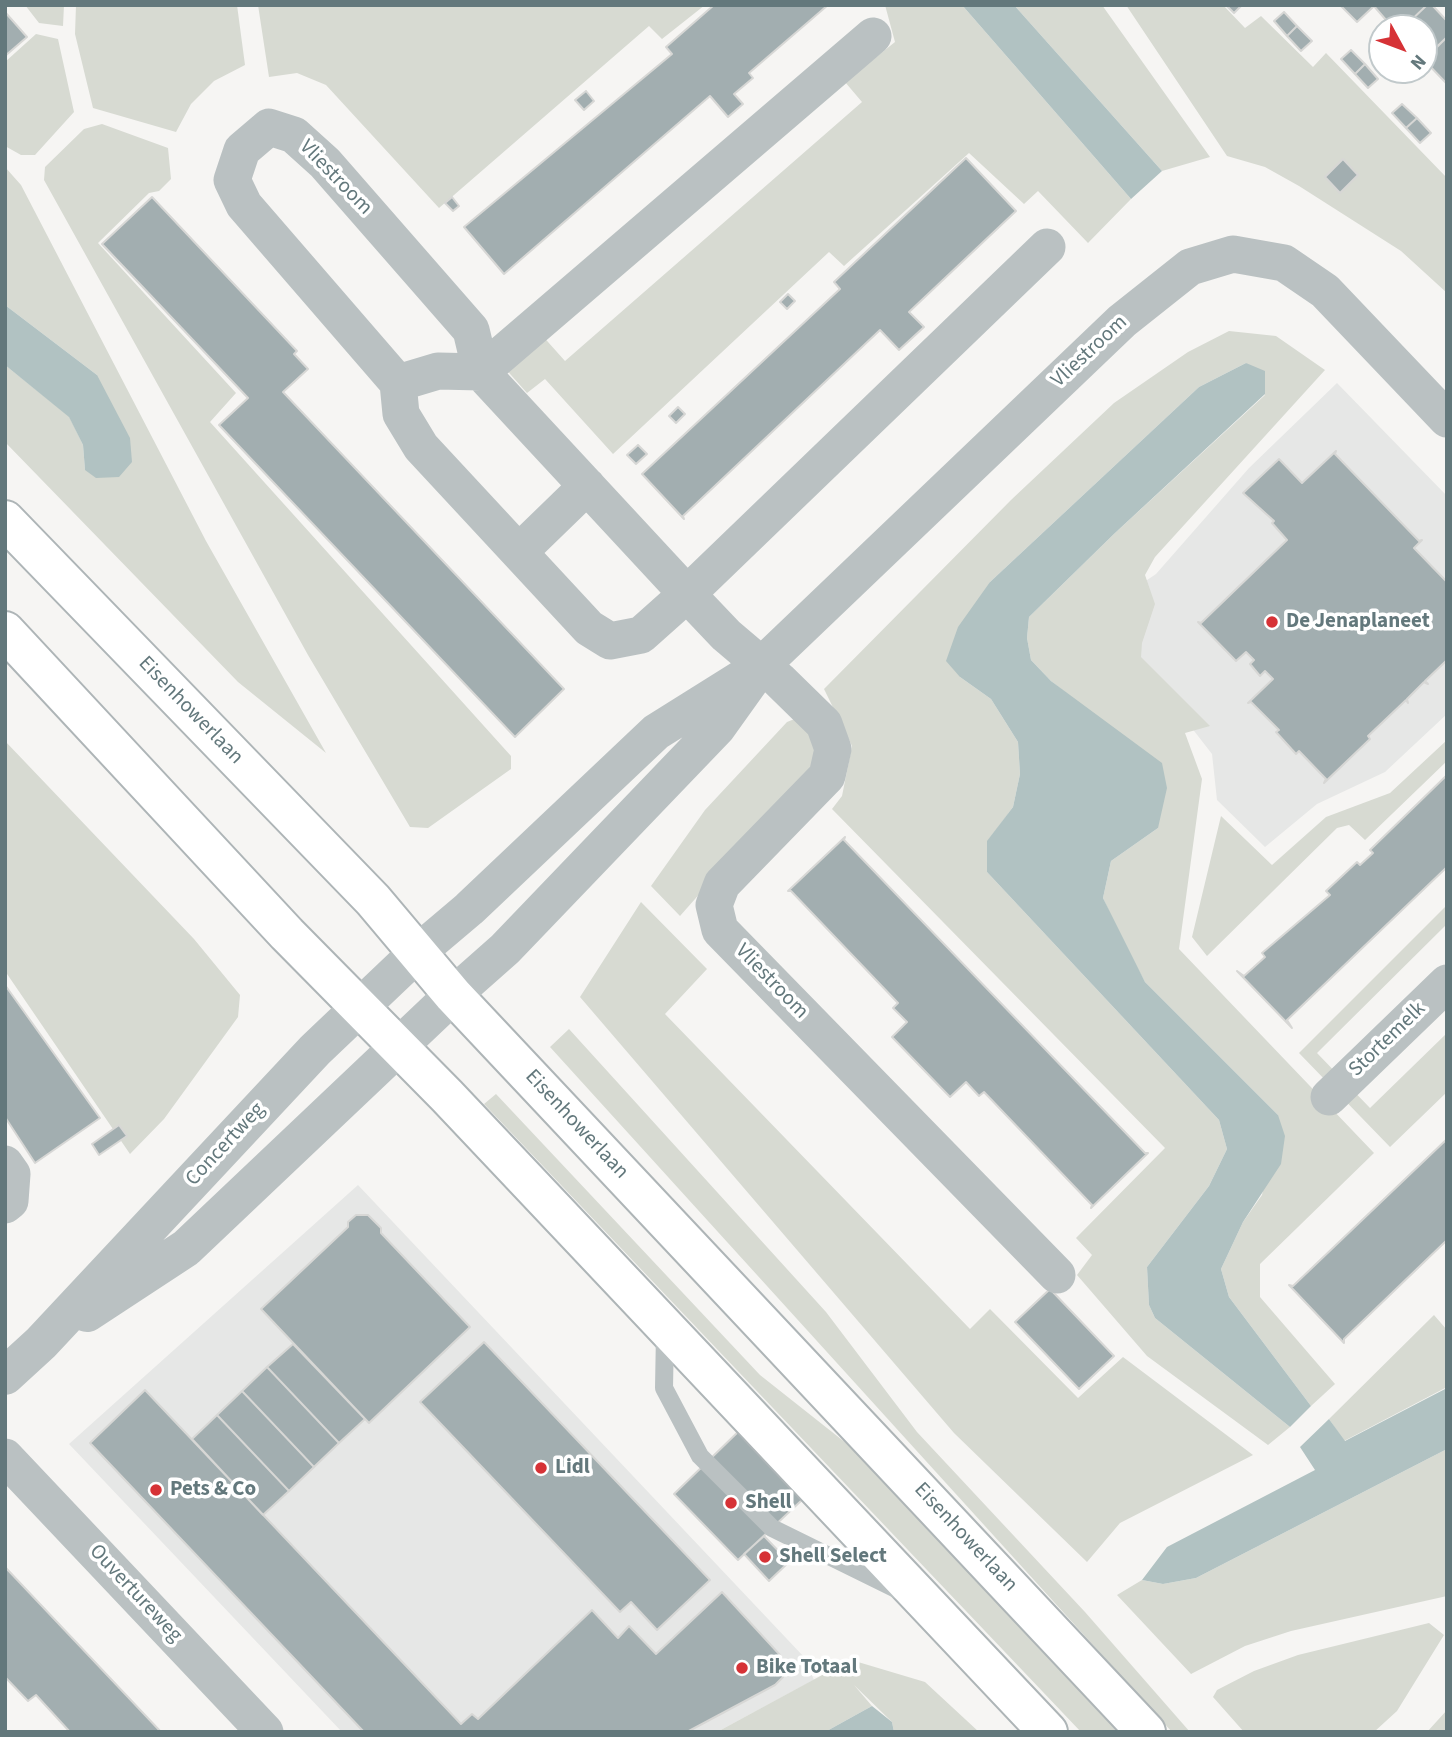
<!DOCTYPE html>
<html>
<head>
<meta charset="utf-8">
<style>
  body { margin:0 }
  #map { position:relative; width:1452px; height:1737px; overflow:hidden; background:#f6f5f3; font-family:"Source Sans 3",sans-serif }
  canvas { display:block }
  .frame { position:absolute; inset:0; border:7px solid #63787c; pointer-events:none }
  .north { position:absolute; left:1368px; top:14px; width:70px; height:70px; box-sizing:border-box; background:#fff; border:2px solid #c1c9cb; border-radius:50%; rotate:131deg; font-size:19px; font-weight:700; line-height:28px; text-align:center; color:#63787c }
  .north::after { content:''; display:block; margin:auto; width:24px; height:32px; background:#d63236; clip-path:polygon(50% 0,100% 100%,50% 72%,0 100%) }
</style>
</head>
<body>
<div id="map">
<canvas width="1452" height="1737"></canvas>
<div class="frame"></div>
<div class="north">N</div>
</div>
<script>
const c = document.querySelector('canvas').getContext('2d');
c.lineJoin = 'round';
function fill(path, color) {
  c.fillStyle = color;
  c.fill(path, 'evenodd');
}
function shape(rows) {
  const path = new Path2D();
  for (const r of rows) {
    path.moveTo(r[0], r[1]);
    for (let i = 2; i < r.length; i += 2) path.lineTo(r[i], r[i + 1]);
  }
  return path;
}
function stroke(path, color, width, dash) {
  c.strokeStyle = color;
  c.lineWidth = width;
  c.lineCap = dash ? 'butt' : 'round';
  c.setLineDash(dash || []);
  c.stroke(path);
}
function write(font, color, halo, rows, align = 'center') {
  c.font = font + ' "Source Sans 3",sans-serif';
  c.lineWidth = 7;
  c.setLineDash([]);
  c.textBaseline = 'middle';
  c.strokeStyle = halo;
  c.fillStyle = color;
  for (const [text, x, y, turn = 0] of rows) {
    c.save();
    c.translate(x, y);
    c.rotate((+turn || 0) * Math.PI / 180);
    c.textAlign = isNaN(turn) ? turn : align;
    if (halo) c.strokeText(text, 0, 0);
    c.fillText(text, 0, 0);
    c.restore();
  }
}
const built = shape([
  [1337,383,1447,496,1447,714,1385,772,1317,804,1265,847,1217,800,1212,754,1101,611,1156,574,1249,468],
  [358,1185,804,1657,814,1680,717,1732,342,1732,69,1444]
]);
const green = shape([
  [25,5,64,5,63,26,39,23],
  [76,5,237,5,245,65,214,81,191,104,176,132,93,108,75,34],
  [258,5,705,5,662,39,649,26,439,208,326,85,297,73,269,77],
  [885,5,962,5,1131,199,1088,243,1038,191,1024,204,969,153,844,266,829,252,613,454,545,379,527,393,503,366,540,333,565,361,862,102,845,82,895,42],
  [1014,5,1102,5,1210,157,1162,171],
  [1126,5,1223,5,1245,28,1261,16,1313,67,1326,53,1447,178,1447,293,1401,251,1299,186,1265,167,1227,156],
  [36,34,58,39,74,112,35,155,21,155,5,146,5,62],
  [102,124,168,148,171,179,159,191,149,193,98,243,236,393,210,422,511,756,511,769,428,828,410,827,308,655,44,180,45,167,84,129],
  [5,167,21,185,206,541,326,753,238,682,5,442,5,365,69,416,83,445,85,470,97,375,5,305],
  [1229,331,1276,336,1325,370,1155,557,1145,575,1155,604,1142,643,1141,657,1210,726,1185,733,1202,779,1179,949,1374,1153,1260,1264,1260,1297,1335,1384,1311,1406,1229,1297,1221,1269,1243,1222,1262,1195,1278,1115,1145,982,1122,940,1103,898,1111,861,1158,828,1090,712,1051,681,1031,660,1027,638,1029,617,1115,533,1265,395,1246,363,1199,387,990,582,960,677,991,699,1018,742,1020,774,1013,807,988,841,987,872,1219,1120,1227,1149,1209,1186,1147,1267,1149,1305,1155,1318,1290,1427,1268,1445,1147,1356,1077,1275,1092,1255,1076,1238,1165,1148,832,809,842,796,852,746,824,689,1011,500,1114,403,1188,352],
  [797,718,817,741,815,763,680,916,651,886,705,810,787,722],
  [1447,740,1447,761,1365,840,1349,825,1337,828,1207,956,1192,937,1221,816,1272,865,1326,817,1390,793],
  [5,741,194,939,240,995,238,1017,164,1119,130,1154,5,971],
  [641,902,707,969,665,1014,970,1329,990,1309,1078,1398,1123,1357,1253,1455,1120,1523,1087,1562,954,1433,580,997],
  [1447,905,1447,924,1317,1053,1370,1108,1447,1033,1447,1092,1390,1147,1299,1053],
  [569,1029,826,1312,917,1432,1085,1612,1190,1732,1172,1732,550,1047],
  [496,1094,760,1375,875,1466,1121,1732,1081,1732,484,1104],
  [1434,1315,1447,1330,1447,1387,1344,1441,1329,1419],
  [1447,1449,1447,1596,1291,1631,1245,1646,1191,1674,1117,1595,1142,1580,1163,1584,1196,1578],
  [1429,1623,1444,1635,1397,1711,1374,1732,1244,1732,1213,1697,1217,1690,1254,1671,1298,1655],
  [858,1662,925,1682,979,1732,894,1732,892,1722,854,1685,872,1706,825,1732,717,1732,837,1667],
  [1447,1710,1447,1732,1427,1732]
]);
const water = shape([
  [962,5,1014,5,1162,171,1131,199],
  [5,305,97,375,130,438,132,462,119,477,96,478,85,470,83,445,69,417,5,365],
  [1246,363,1265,371,1265,394,1115,533,1029,617,1027,638,1031,660,1051,681,1162,763,1167,788,1158,828,1111,861,1103,898,1145,982,1278,1115,1285,1136,1281,1164,1243,1222,1221,1269,1229,1297,1311,1406,1290,1427,1155,1318,1149,1305,1147,1267,1209,1186,1227,1149,1219,1120,987,872,987,841,1013,807,1020,774,1018,742,991,699,960,677,946,661,958,627,990,582,1199,387],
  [1447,1388,1447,1449,1196,1578,1163,1584,1142,1580,1167,1547,1315,1470,1300,1447,1329,1419,1345,1441],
  [872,1706,892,1722,894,1732,825,1732]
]);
const building = shape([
  [714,5,828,5,749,73,753,78,734,94,743,104,728,117,710,96,504,274,464,227,672,54,666,47,714,5],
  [1226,5,1242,5,1234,13,1226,5],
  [1340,5,1373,5,1373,7,1357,22,1340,5],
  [1373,5,1427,5,1403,28,1393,28,1373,5],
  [1427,5,1432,5,1447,21,1447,37,1424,59,1424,28,1403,28,1427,5],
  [5,12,27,37,5,56,5,12],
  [1284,12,1297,26,1287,36,1274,21,1284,12],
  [1297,26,1312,41,1301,51,1287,36,1297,26],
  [1447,37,1447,84,1424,60,1447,37],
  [1351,50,1365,64,1355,74,1341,59,1351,50],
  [1365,64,1378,79,1368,88,1355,74,1365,64],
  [586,91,594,101,584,110,575,100,586,91],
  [1402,104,1417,118,1406,128,1392,113,1402,104],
  [1417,118,1431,133,1420,143,1406,128,1417,118],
  [966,158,1016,211,909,312,924,327,899,350,880,330,683,516,684,519,642,474,840,289,834,282,966,158],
  [1343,159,1358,175,1340,193,1325,177,1343,159],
  [152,197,297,351,294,354,308,369,283,392,564,689,515,737,219,425,248,398,102,244,152,197],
  [452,197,459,206,453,211,445,203,452,197],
  [788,294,795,301,787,309,780,302,788,294],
  [678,407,685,414,676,423,669,416,678,407],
  [638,445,647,454,636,464,627,455,638,445],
  [1336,451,1335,454,1419,541,1422,540,1414,548,1447,582,1447,660,1425,681,1428,684,1424,682,1407,699,1408,703,1406,700,1368,736,1370,739,1324,783,1326,779,1299,751,1296,754,1276,732,1279,730,1251,702,1248,703,1273,679,1265,671,1260,676,1250,664,1254,660,1246,652,1236,661,1198,622,1201,623,1287,540,1272,523,1274,521,1243,493,1279,459,1302,483,1336,451],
  [1447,775,1447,867,1287,1020,1292,1028,1237,971,1244,976,1265,957,1262,953,1330,895,1326,891,1357,862,1360,865,1373,853,1370,850,1447,775],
  [845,837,844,840,1145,1153,1148,1153,1091,1208,1092,1205,984,1092,979,1096,966,1082,950,1097,892,1037,907,1022,893,1008,898,1003,791,891,788,891,845,837],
  [5,985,100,1118,35,1163,5,1117,5,985],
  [119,1125,127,1136,99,1155,92,1144,119,1125],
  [1447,1139,1447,1240,1344,1339,1344,1343,1289,1285,1293,1286,1447,1139],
  [356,1215,368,1215,381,1228,381,1233,470,1327,369,1423,261,1309,348,1227,348,1222,356,1215],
  [1050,1289,1114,1356,1079,1389,1015,1322,1050,1289],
  [484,1342,710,1580,657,1630,631,1602,620,1612,420,1402,484,1342],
  [293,1344,365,1419,339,1443,267,1367,293,1344],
  [267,1367,339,1443,314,1467,242,1391,267,1367],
  [145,1390,461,1724,472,1714,478,1719,592,1610,618,1638,629,1626,656,1654,722,1592,780,1655,785,1664,783,1677,775,1685,687,1732,364,1732,90,1443,145,1390],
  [242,1391,314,1467,289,1491,217,1415,242,1391],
  [217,1415,289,1491,263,1515,192,1439,217,1415],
  [739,1431,803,1499,738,1560,674,1494,739,1431],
  [764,1536,789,1562,769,1581,744,1554,764,1536],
  [5,1567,161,1732,70,1732,36,1695,28,1701,5,1677,5,1567]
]);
const service = shape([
  [665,1333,664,1388,700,1456,772,1528,898,1590]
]);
const minor = shape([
  [1047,247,687,594,641,635,610,641,589,628,421,447,401,414,398,383,244,205,232,180,242,150,269,127,294,135,325,163,471,330,481,372,687,594,726,635,779,680,824,724,833,749,827,776,722,884,714,905,720,930,1057,1275],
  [398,383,438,371,481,372,873,36],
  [519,552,587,486],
  [417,953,469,909,656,732,747,675],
  [453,995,505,949,717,728,762,665,1122,321,1190,267,1233,254,1284,263,1325,291,1447,419],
  [1329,1097,1447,983],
  [5,1164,12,1174,10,1201,5,1205],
  [5,1457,265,1732]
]);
const tertiary = shape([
  [87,1313,186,1248,453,995],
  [5,1376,41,1343,315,1050,417,953]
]);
const primary = shape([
  [5,520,373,900,453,995,1146,1732],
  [5,631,287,934,447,1096,1048,1732]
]);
const markers = [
  [1272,622,7,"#d63236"],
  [541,1468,7,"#d63236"],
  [156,1490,7,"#d63236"],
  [731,1503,7,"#d63236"],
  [765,1557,7,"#d63236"],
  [742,1668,7,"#d63236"]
];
const streetNames = [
  ["Vliestroom",335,178,46],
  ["Vliestroom",1090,352,-43],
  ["Eisenhowerlaan",190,711,46],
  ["Vliestroom",771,982,46],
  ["Stortemelk",1388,1040,-44],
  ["Eisenhowerlaan",576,1125,47],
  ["Concertweg",226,1145,-47],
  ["Eisenhowerlaan",965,1538,47],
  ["Ouvertureweg",135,1594,47]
];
const poiNames = [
  ["De Jenaplaneet",1286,622],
  ["Lidl",555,1468],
  ["Pets & Co",170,1490],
  ["Shell",745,1503],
  ["Shell Select",779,1557],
  ["Bike Totaal",756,1668]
];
fill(built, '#e6e7e6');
fill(green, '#d7dad2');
fill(water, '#b1c2c2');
fill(building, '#a2aeb0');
stroke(building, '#d7d7d5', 2);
stroke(primary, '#aeb5b7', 42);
stroke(service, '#bac1c2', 18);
stroke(minor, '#bac1c2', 37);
stroke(tertiary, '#bac1c2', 38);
stroke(primary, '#fff', 38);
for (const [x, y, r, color] of markers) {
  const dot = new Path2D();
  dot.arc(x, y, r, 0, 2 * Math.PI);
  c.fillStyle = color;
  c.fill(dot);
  stroke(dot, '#fff', 2.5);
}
write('21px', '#63787c', '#fff', streetNames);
write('bold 21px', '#63787c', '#fff', poiNames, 'left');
</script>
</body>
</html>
